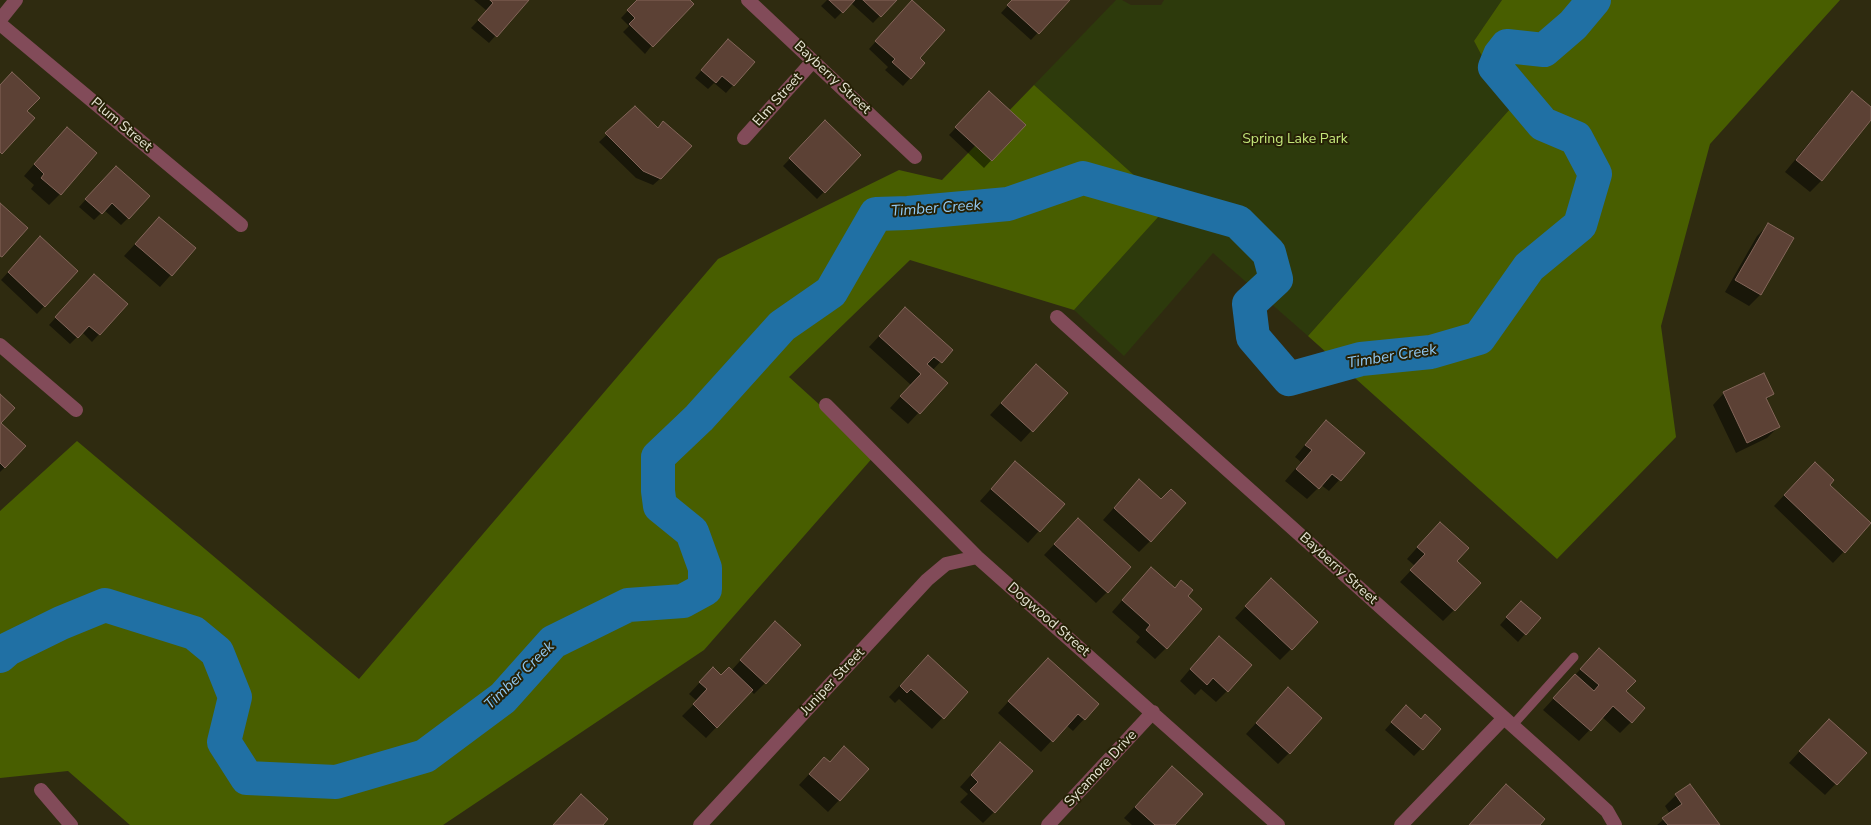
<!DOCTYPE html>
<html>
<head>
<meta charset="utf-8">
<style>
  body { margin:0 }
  canvas { display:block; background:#2f2b10 }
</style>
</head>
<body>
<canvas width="1871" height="825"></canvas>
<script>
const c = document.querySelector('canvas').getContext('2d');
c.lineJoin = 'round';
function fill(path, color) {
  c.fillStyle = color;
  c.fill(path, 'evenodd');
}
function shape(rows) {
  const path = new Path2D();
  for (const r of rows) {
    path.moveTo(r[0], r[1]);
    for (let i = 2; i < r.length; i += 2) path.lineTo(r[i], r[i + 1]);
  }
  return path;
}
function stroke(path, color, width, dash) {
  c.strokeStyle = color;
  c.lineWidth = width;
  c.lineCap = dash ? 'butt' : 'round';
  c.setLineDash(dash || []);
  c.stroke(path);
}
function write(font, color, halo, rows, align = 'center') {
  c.font = font + ' "Nunito Sans",sans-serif';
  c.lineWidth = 4;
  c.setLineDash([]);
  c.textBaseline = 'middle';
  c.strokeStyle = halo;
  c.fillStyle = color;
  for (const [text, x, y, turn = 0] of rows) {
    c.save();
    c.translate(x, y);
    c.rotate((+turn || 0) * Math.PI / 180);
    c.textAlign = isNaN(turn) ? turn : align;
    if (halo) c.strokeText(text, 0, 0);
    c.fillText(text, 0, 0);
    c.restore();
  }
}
const green = shape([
  [1116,0,1122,0,1131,5,1161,5,1164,0,1502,0,1474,41,1510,109,1308,336,1213,253,1124,356,1074,310,1167,206,1034,85]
]);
const forest = shape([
  [1502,0,1840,0,1710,144,1661,326,1676,437,1557,559,1308,336,1510,109,1474,41],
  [1034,85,1168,206,1074,310,910,260,789,377,875,455,704,650,443,825,130,825,68,771,0,778,0,511,77,441,359,679,718,259,899,170,942,180]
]);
const shadow = shape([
  [474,0,527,0,489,43,471,28,487,11],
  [638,0,688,0,645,54,623,32,629,26,621,18],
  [827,0,895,0,873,23,851,3,835,19,821,6],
  [1013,0,1068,0,1031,40,1001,13],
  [905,9,918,58,924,63,903,86,885,70,888,67,869,49],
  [721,48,754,62,726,93,714,83,708,89,695,78],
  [1852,93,1871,108,1871,118,1821,181,1810,192,1785,172,1841,104],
  [982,100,1024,125,984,168,949,135],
  [635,108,657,128,663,123,661,178,653,185,636,178,599,142],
  [825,122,860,155,817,199,783,166],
  [56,139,60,194,49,205,31,189,34,185,24,176],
  [108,175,128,218,121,225,104,210,94,220,79,207],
  [159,218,194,249,160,287,124,256],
  [1768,225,1792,239,1760,295,1749,306,1725,292,1757,236],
  [33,245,76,271,37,314,1,280],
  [87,283,126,304,92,342,82,332,70,344,49,325],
  [894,320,951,350,932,371,946,383,908,424,890,408,911,385,869,347],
  [1025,377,1066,393,1021,442,990,415],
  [1724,393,1773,393,1766,400,1778,427,1767,438,1736,453,1713,405],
  [0,423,5,467,0,472],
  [1315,433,1363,454,1329,491,1321,485,1307,499,1285,481,1301,462,1295,457],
  [1015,462,1063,504,1028,543,980,501],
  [1804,474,1828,485,1870,524,1833,563,1774,506],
  [1128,492,1150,541,1139,552,1103,520],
  [1067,531,1107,592,1096,603,1044,555],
  [1429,534,1455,561,1454,610,1443,621,1400,582,1415,566,1407,559],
  [1140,580,1174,589,1186,596,1166,648,1155,659,1136,642,1140,637,1112,612],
  [1260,591,1291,649,1280,660,1235,618],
  [1514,609,1539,618,1518,642,1500,625],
  [764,634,765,683,754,694,751,691,706,738,682,716,697,701,689,694,702,680,721,676,731,671],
  [1208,648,1227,691,1216,702,1201,689,1195,695,1180,681],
  [1588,661,1624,692,1631,722,1620,733,1602,717,1579,741,1543,710],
  [917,667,967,692,932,729,899,699,895,703,889,697],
  [1037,670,1098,704,1073,731,1066,725,1041,752,998,713],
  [1277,700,1289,753,1278,764,1246,734],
  [1399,714,1440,729,1414,756,1385,730],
  [1818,731,1865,753,1825,795,1789,763],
  [989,755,994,812,983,823,960,802,968,794,960,787],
  [829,764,868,769,828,812,799,785,813,770],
  [1172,767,1173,825,1132,825,1124,818],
  [1690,785,1718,825,1657,825,1670,814,1665,806,1676,795]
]);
const river = shape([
  [0,656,8,649,61,623,105,605,194,633,217,652,235,697,224,742,247,778,336,782,425,756,503,698,553,642,628,605,683,601,705,589,705,568,692,532,660,506,658,491,658,457,699,418,782,326,831,292,876,214,908,213,1008,204,1083,178,1238,222,1269,253,1276,279,1249,304,1253,337,1289,379,1361,359,1431,352,1479,338,1529,267,1580,225,1595,174,1576,138,1543,124,1495,67,1500,55,1507,46,1544,50,1573,25,1594,0]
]);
const building = shape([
  [490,0,529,0,497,37,478,20,493,3,490,0],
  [637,0,690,0,694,4,653,47,629,24,635,18,627,10,637,0],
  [829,0,855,0,843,13,829,0],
  [863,0,897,0,881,17,863,0],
  [912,0,945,30,920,58,925,63,911,79,892,62,895,59,875,41,912,0],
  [1012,0,1070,0,1039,34,1007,5,1012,0],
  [728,39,755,62,734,86,722,76,716,83,701,70,728,39],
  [12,72,40,98,27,111,35,118,2,154,0,152,0,85,12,72],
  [989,91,1026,125,992,161,955,127,989,91],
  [1852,91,1871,107,1871,120,1822,181,1796,160,1852,91],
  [635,106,658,128,663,121,692,146,661,179,643,171,605,133,635,106],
  [825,120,861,155,825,193,789,158,825,120],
  [67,127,97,153,61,195,41,178,44,174,34,164,67,127],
  [116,166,150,196,129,219,112,203,102,214,85,199,116,166],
  [0,203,28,228,2,257,0,256,0,203],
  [159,217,196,248,172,276,135,244,159,217],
  [1768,223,1794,238,1761,295,1735,280,1768,223],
  [40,236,78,271,45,307,8,272,40,236],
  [94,274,128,304,100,335,89,326,78,338,55,317,94,274],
  [905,307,953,350,942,363,934,357,927,364,948,383,920,414,900,396,921,374,879,336,905,307],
  [1036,364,1068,393,1033,432,1001,403,1036,364],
  [1764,373,1774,394,1766,398,1780,427,1747,443,1723,392,1764,373],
  [0,394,15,408,1,423,26,446,5,468,0,463,0,394],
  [1326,420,1365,453,1341,481,1332,474,1319,489,1296,469,1312,450,1305,445,1326,420],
  [1015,461,1065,504,1040,532,991,489,1015,461],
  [1815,462,1834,480,1830,485,1871,523,1845,553,1784,495,1815,462],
  [1139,479,1161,499,1171,489,1186,503,1151,542,1114,508,1139,479],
  [1078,518,1131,567,1108,593,1054,544,1078,518],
  [1440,522,1469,548,1457,561,1481,583,1455,611,1410,570,1425,554,1417,547,1440,522],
  [1151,567,1175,588,1181,580,1193,590,1188,596,1202,609,1167,649,1146,630,1150,625,1122,600,1151,567],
  [1271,578,1318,622,1292,650,1245,606,1271,578],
  [1521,601,1541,618,1526,635,1506,617,1521,601],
  [775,621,801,645,766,684,740,660,775,621],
  [1219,636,1252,665,1228,692,1213,678,1207,685,1190,669,1219,636],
  [1599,648,1636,681,1626,691,1645,708,1632,723,1613,706,1591,731,1553,698,1575,674,1594,691,1599,685,1580,669,1599,648],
  [928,655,968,692,944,719,911,689,907,693,900,686,928,655],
  [1048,658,1099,704,1085,720,1078,714,1053,742,1008,701,1048,658],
  [713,667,721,675,729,667,753,690,717,728,693,704,707,689,699,682,713,667],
  [1288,687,1322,718,1290,754,1256,723,1288,687],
  [1406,705,1421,719,1425,714,1441,729,1423,750,1391,722,1406,705],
  [1829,719,1867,753,1837,785,1799,751,1829,719],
  [1000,742,1033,771,995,813,970,790,978,782,971,775,1000,742],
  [844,746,869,769,840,801,809,774,824,757,830,762,844,746],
  [1172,766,1203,794,1175,825,1155,825,1135,807,1172,766],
  [1506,784,1545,819,1540,825,1469,825,1506,784],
  [1690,784,1720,825,1668,825,1662,818,1682,804,1675,794,1690,784],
  [581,794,608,819,603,825,553,825,581,794]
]);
const service = shape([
  [1512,726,1574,657]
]);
const minor = shape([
  [748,0,915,157],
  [0,20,16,0],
  [0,24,241,225],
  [744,138,813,61],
  [1057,317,1560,768,1607,811,1615,825],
  [0,345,76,410],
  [826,405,977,557,1278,825],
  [41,790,71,825],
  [700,825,927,580,946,564,977,557],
  [1048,825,1153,712],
  [1401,825,1504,718]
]);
const streetNames = [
  ["Bayberry Street",832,78,43],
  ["Elm Street",778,100,-48],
  ["Plum Street",121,125,40],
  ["Bayberry Street",1338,569,42],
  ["Dogwood Street",1048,620,41],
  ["Juniper Street",833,682,-47],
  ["Sycamore Drive",1101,769,-47]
];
const parkNames = [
  ["Spring Lake Park",1295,140]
];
const waterNames = [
  ["Timber Creek",936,209,-4],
  ["Timber Creek",1392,357,-9],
  ["Timber Creek",520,676,-44]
];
fill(green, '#2d3a0c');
fill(forest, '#485e00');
fill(shadow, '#0007');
stroke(river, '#2070a4', 34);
fill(building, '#5c4135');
stroke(building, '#836559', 1);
stroke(service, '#824b59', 9);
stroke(minor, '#824b59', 14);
write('14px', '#e6e4d4', '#262106', streetNames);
write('14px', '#c3e579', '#262106', parkNames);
write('italic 15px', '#90c8f3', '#262106', waterNames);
</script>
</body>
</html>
